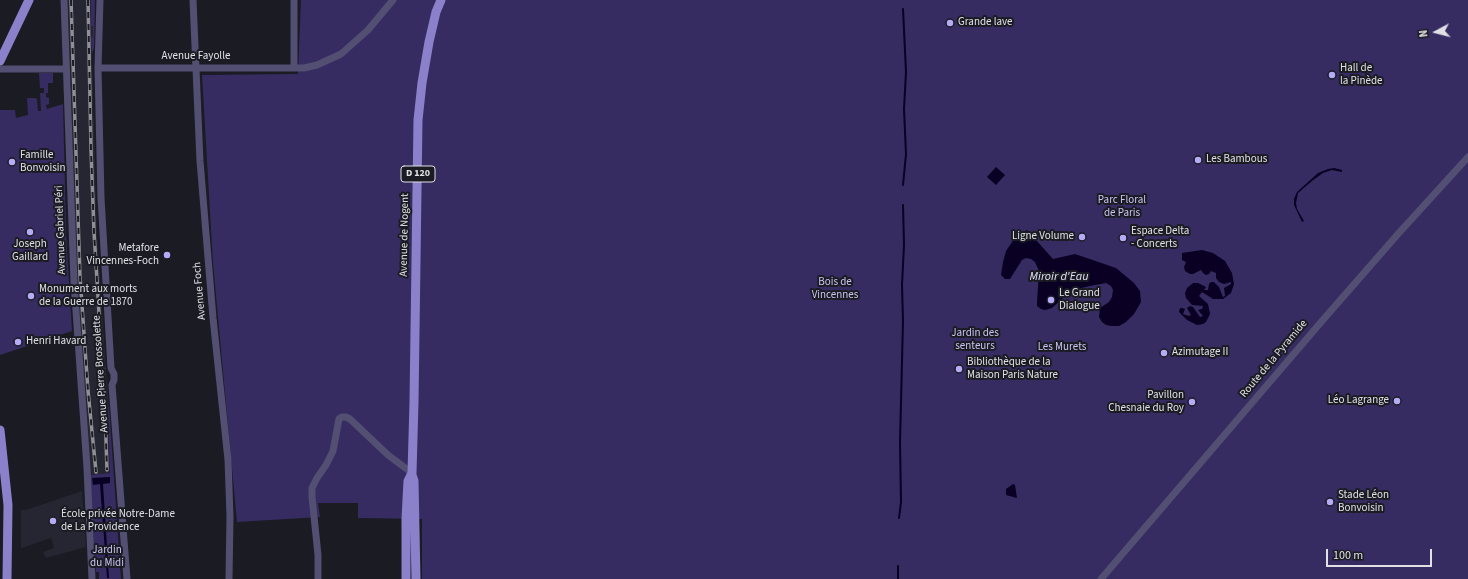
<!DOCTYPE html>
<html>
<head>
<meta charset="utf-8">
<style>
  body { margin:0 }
  #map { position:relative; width:1468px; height:579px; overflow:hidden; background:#1b1b23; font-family:"Source Sans 3",sans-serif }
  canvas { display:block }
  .north { position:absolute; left:1416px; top:12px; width:40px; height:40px; -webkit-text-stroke:3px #1b1b23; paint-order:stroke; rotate:263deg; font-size:11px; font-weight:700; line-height:16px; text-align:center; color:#e0e0e5 }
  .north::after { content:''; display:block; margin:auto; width:14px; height:18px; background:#e0e0e5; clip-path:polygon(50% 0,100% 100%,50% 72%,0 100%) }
  .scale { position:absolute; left:1326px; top:549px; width:106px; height:18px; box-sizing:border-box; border:2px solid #e0e0e5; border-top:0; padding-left:5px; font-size:12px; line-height:14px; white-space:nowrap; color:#e0e0e5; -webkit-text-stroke:3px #1b1b23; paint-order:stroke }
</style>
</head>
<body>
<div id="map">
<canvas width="1468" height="579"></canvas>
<div class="north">N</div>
<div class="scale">100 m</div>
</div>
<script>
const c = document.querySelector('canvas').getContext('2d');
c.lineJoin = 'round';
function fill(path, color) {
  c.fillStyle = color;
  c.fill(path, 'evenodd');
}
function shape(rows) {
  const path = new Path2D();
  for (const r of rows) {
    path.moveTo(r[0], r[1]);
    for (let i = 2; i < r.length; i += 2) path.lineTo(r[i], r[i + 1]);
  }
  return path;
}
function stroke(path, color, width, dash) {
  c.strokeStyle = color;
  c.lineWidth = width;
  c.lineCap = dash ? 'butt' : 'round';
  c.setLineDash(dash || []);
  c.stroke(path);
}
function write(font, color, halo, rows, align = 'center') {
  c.font = font + ' "Source Sans 3",sans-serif';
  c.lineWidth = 4;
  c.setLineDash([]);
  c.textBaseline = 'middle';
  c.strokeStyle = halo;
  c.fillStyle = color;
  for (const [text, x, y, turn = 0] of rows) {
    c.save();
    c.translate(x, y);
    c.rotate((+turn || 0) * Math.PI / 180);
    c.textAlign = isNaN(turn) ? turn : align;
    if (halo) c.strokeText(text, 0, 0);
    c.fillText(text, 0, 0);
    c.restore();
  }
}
const built = shape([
  [68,0,95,0,94,48,92,53,97,233,113,473,90,475,77,274],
  [82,491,86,547,46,558,43,552,54,548,51,538,21,548,21,510,26,510]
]);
const green = shape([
  [91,0,95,0,94,48,92,53,91,38,93,37,93,26,91,26],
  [301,0,1468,0,1468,579,422,579,422,519,358,518,358,503,318,503,320,517,237,522,213,263,202,75,298,74],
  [39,73,53,73,53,83,48,83,48,93,46,93,46,97,49,98,49,104,46,105,47,109,63,104,66,233,72,331,0,355,0,110,15,110,16,118,28,115,27,98,35,98,37,99,38,111,41,111,40,93,44,93,44,88,40,88],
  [108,407,109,407,121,579,99,579,99,572,96,572,90,475,110,473]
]);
const water = shape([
  [996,167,1005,175,996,185,987,177],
  [1334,168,1342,170,1342,172,1332,170,1323,173,1312,181,1298,193,1296,203,1297,209,1304,221,1302,222,1294,205,1294,199,1297,192,1318,173,1328,169],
  [1027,230,1053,259,1075,254,1116,268,1134,283,1140,291,1141,302,1134,314,1126,322,1119,326,1111,326,1106,325,1102,322,1099,317,1100,308,1109,302,1112,297,1113,290,1111,286,1106,283,1090,286,1077,289,1064,297,1052,308,1045,310,1041,309,1037,306,1037,302,1039,271,1035,262,1031,259,1026,258,1022,260,1010,279,1005,279,1001,275,1003,262,1006,251,1014,239],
  [1202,250,1213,253,1225,261,1232,273,1234,284,1231,293,1223,299,1213,299,1202,292,1199,296,1208,304,1210,314,1206,322,1203,324,1197,325,1187,320,1179,312,1180,308,1182,308,1185,309,1183,314,1189,316,1191,315,1187,308,1190,306,1193,307,1200,317,1203,316,1198,310,1202,309,1203,306,1192,305,1186,298,1185,293,1187,288,1193,283,1198,283,1206,287,1204,290,1208,290,1209,284,1211,282,1214,282,1219,287,1223,297,1225,296,1224,288,1231,284,1231,282,1224,284,1219,282,1216,278,1216,273,1211,271,1209,274,1206,275,1203,273,1201,270,1193,274,1190,274,1185,271,1184,267,1186,262,1182,260,1182,253],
  [110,477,110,483,103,484,109,578,107,578,100,484,93,485,92,478],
  [1013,484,1015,485,1017,498,1006,495,1006,489]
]);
const stream = shape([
  [903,9,906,72,904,109,906,154,903,185],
  [899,518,901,502,900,442,903,321,902,285,904,245,903,205],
  [898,579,898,566]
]);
const minor = shape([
  [64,0,74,282,87,468,92,579],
  [100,0,98,68,101,198,111,368,114,374,114,380,112,385,127,579],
  [193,0,200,161,213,318,228,460,230,516,229,579],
  [294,67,294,0],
  [98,68,304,68,317,65,341,54,368,30,393,0],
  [0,69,66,69],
  [318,579,318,555,312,497,312,488,317,478,326,465,333,451,339,419,342,417,346,417,350,419,388,455,412,473],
  [1101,579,1322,321,1398,234,1468,157]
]);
const major = shape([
  [0,61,29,0],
  [0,430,8,505,7,579],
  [412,475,414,481,416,579],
  [406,579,406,519,408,481,412,473,414,402,418,120,422,83,429,42,436,12,441,0]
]);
const rail = shape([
  [71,0,80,277,88,391,96,472],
  [88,0,91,150,94,232,105,410,107,470]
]);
const markers = [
  [950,23,4,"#b5acf8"],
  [1332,75,4,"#b5acf8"],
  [1198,160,4,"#b5acf8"],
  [12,162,4,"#b5acf8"],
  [30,232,4,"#b5acf8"],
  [1082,237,4,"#b5acf8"],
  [1123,238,4,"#b5acf8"],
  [167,255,4,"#b5acf8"],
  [31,296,4,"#b5acf8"],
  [1051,300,4,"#b5acf8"],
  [18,342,4,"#b5acf8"],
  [1164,353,4,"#b5acf8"],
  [959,369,4,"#b5acf8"],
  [1397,401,4,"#b5acf8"],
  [1192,402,4,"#b5acf8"],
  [1330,502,4,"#b5acf8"],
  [53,521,4,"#b5acf8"]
];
const shields = [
  [418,174,34]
];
const shieldNames = [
  ["D 120",418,174]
];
const poiNames = [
  ["Grande lave",958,23],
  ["Hall de",1340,69],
  ["la Pinède",1340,82],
  ["Famille",20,156],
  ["Bonvoisin",20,169],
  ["Les Bambous",1206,160],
  ["Espace Delta",1131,232],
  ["- Concerts",1131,245],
  ["Ligne Volume",1074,237,"right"],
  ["Joseph",30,245,"center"],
  ["Gaillard",30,258,"center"],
  ["Metafore",159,249,"right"],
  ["Vincennes-Foch",159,262,"right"],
  ["Monument aux morts",39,290],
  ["de la Guerre de 1870",39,303],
  ["Le Grand",1059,294],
  ["Dialogue",1059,307],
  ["Henri Havard",26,342],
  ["Azimutage II",1172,353],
  ["Bibliothèque de la",967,363],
  ["Maison Paris Nature",967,376],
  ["Pavillon",1184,396,"right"],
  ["Chesnaie du Roy",1184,409,"right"],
  ["Léo Lagrange",1389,401,"right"],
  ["Stade Léon",1338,496],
  ["Bonvoisin",1338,509],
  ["École privée Notre-Dame",61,515],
  ["de La Providence",61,528]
];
const streetNames = [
  ["Avenue Fayolle",196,57],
  ["Avenue Gabriel Péri",61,230,-92],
  ["Avenue de Nogent",405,235,-89],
  ["Avenue Foch",200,291,-95],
  ["Route de la Pyramide",1274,359,-50],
  ["Avenue Pierre Brossolette",101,374,-94]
];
const parkNames = [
  ["Parc Floral",1122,201],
  ["de Paris",1122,214],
  ["Bois de",835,283],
  ["Vincennes",835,296],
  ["Jardin des",975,334],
  ["senteurs",975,347],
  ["Les Murets",1062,348],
  ["Jardin",107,551],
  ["du Midi",107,564]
];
const waterNames = [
  ["Miroir d'Eau",1059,277]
];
fill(built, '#262532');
fill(green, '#362c61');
fill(water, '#090024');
stroke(stream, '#090024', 2);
stroke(minor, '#534f72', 7);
stroke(major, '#8b81cb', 9);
stroke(rail, '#8f8f95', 3.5);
stroke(rail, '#1b1b23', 2, [6]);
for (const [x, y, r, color] of markers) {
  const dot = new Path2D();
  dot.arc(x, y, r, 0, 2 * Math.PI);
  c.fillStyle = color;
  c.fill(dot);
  stroke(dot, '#1b1b23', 1.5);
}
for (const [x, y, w] of shields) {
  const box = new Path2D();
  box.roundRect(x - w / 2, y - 8, w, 16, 3);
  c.fillStyle = '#1b1b23';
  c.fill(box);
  stroke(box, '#e0e0e5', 1);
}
write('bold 10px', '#e0e0e5', null, shieldNames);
write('11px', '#e0e0e5', '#1b1b23', poiNames, 'left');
write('11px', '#e0e0e5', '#1b1b23', streetNames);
write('11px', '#c9c5f2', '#1b1b23', parkNames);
write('italic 12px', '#e2e1f8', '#1b1b23', waterNames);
</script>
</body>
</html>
